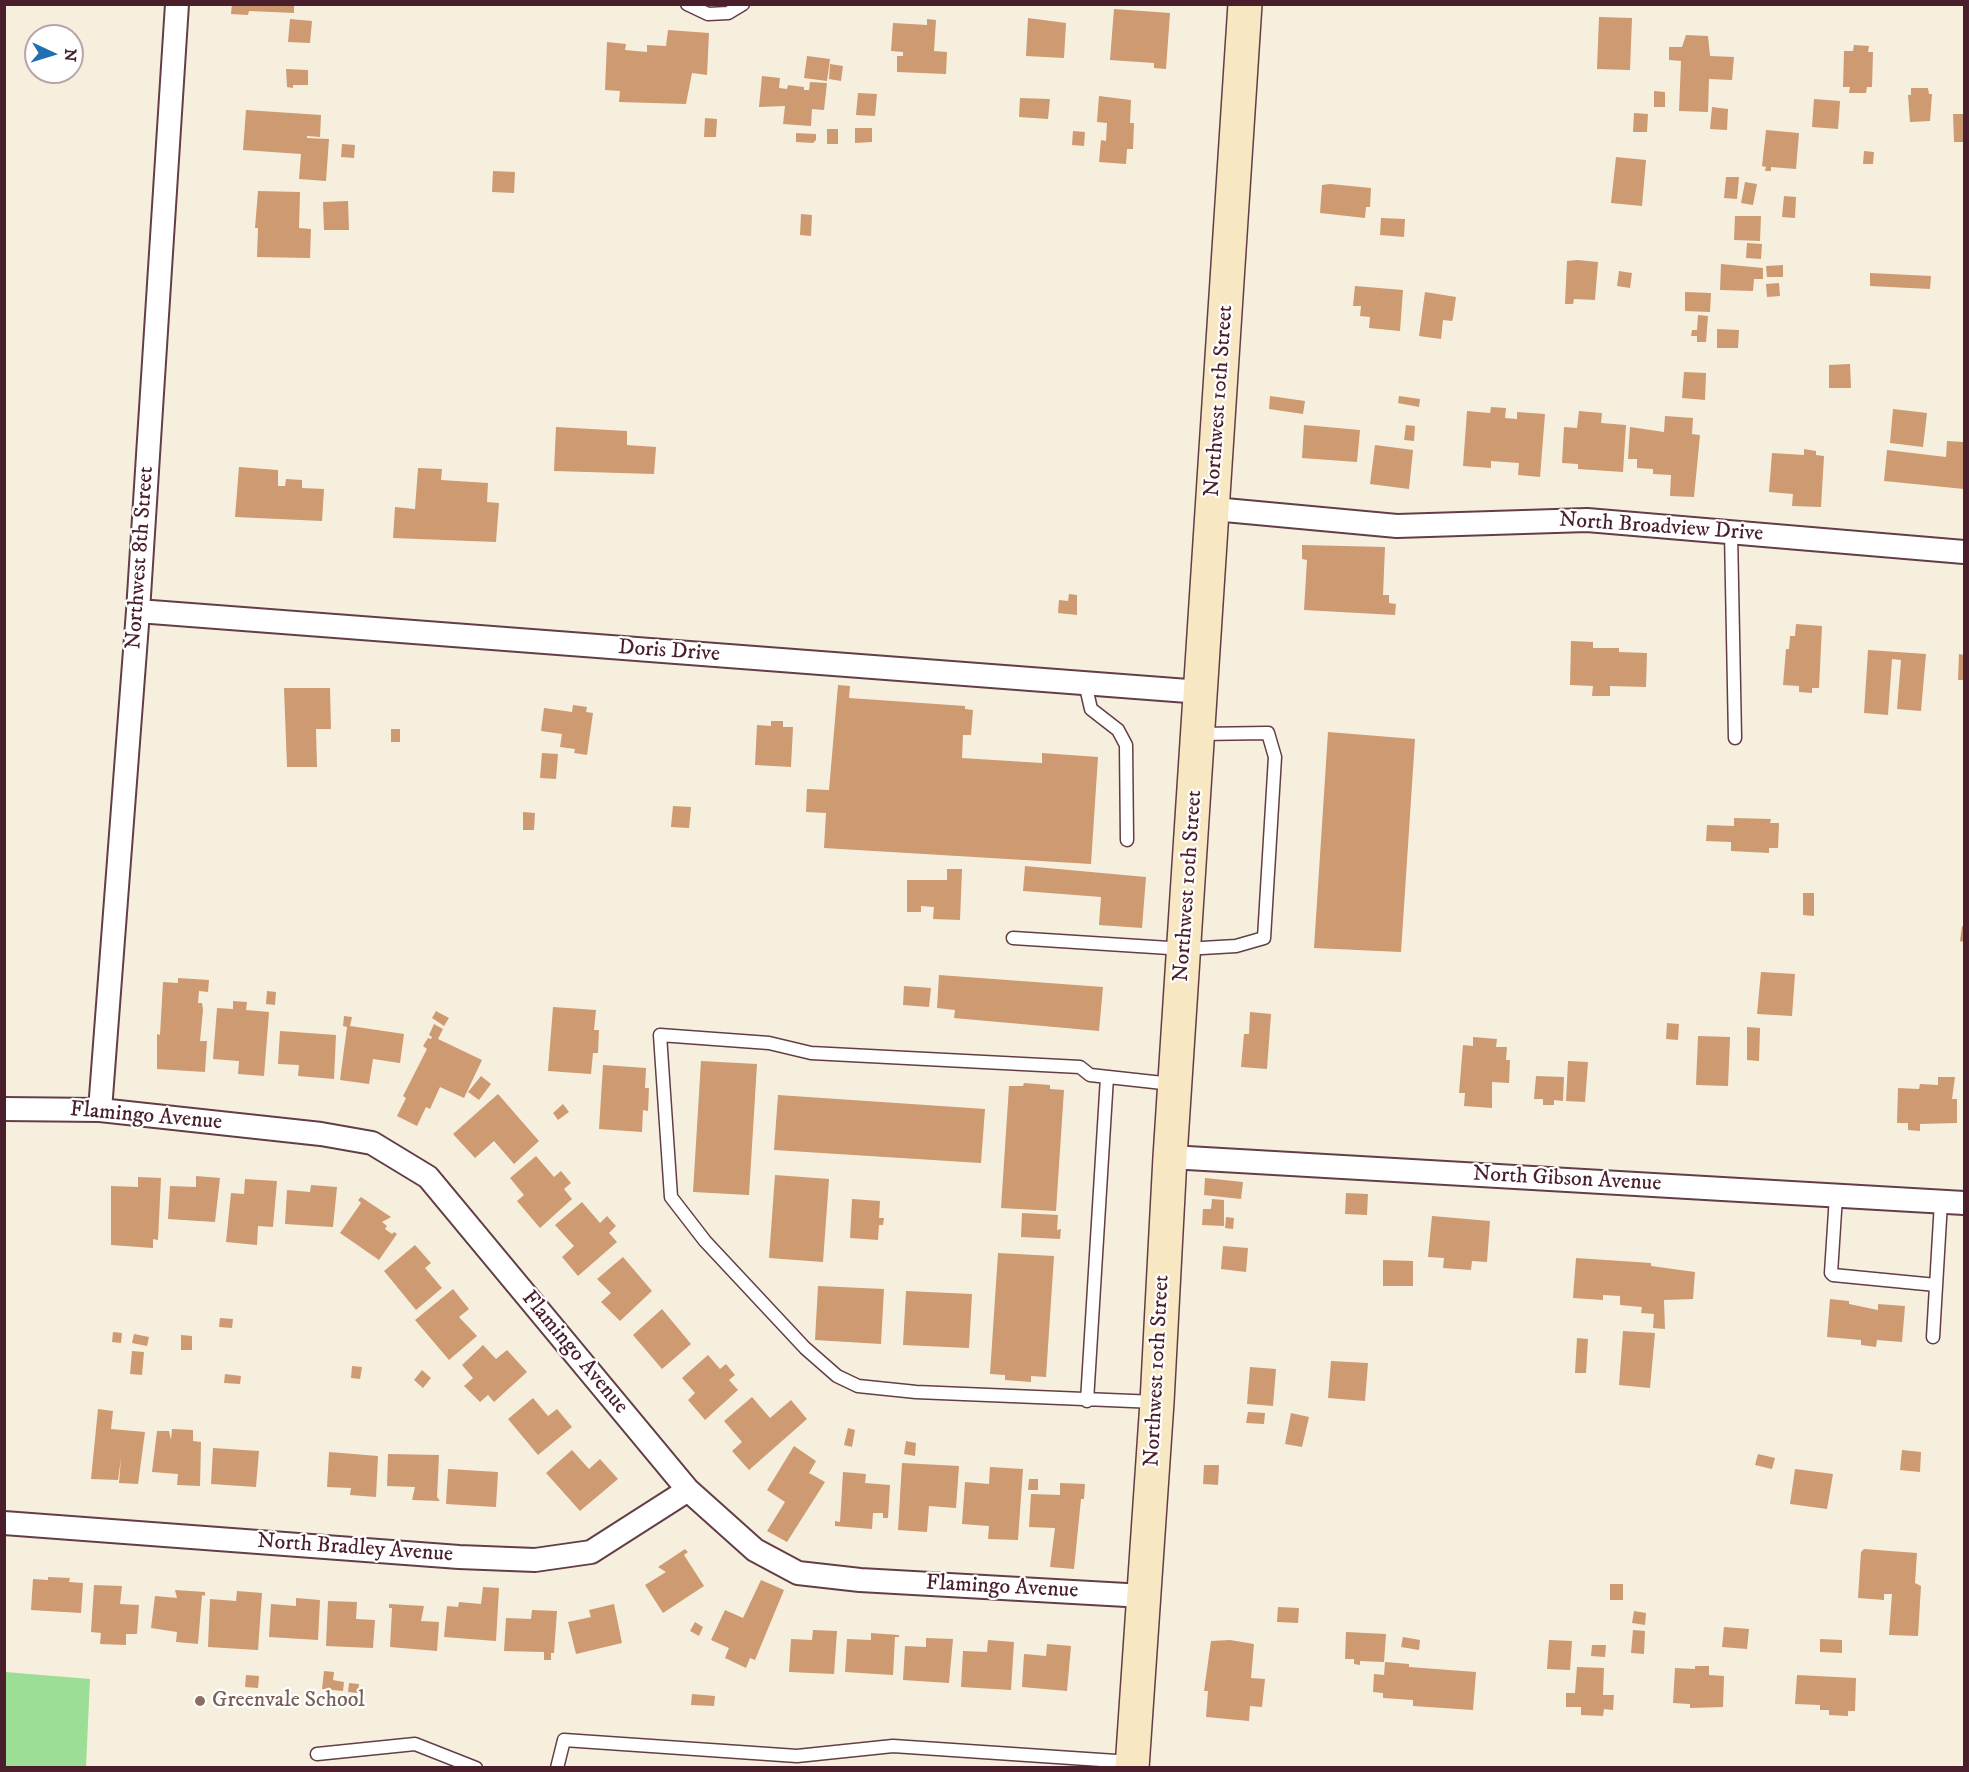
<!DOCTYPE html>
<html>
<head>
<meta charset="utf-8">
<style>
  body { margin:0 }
  #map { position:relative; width:1969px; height:1772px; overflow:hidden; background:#f6efde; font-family:"IM FELL DW Pica",serif }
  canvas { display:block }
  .frame { position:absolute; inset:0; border:6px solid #4a1f2b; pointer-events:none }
  .north { position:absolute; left:24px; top:24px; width:60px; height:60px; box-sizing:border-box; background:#fff; border:2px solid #b7a5aa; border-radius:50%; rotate:94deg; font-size:16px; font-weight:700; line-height:24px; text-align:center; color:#4a1f2b }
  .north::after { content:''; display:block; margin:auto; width:21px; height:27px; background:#1f6fb2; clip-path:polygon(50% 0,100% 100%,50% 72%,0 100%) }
</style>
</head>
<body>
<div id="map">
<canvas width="1969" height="1772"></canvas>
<div class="frame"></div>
<div class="north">N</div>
</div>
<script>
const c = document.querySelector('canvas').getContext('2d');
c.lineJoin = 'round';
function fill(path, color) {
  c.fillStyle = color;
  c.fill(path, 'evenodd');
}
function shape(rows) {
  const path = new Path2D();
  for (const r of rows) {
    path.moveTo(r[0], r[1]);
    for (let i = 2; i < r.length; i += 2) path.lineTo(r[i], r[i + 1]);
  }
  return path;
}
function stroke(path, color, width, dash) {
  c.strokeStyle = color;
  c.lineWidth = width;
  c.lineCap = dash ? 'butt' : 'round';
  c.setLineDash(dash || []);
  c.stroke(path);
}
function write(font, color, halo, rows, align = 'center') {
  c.font = font + ' "IM FELL DW Pica",serif';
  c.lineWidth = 4.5;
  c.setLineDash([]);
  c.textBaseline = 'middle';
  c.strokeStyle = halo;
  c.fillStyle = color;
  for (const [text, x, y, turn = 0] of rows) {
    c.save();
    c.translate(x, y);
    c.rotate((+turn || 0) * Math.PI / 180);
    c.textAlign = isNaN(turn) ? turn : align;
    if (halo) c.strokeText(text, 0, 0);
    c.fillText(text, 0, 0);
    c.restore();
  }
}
const green = shape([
  [5,1672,90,1679,86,1767,5,1767]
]);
const building = shape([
  [232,4,294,4,294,13,249,11,248,15,231,14],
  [1114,9,1170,13,1166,69,1154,68,1154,63,1110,60],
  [1599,17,1632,18,1630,70,1597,69],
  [1028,18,1066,23,1064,58,1026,56],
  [290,19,312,21,310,43,288,42],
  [927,19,936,20,934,51,947,52,946,74,897,72,897,56,903,56,903,52,891,51,893,23,927,25],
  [668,30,709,33,707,75,692,73,686,104,619,102,620,91,605,90,607,42,626,44,625,50,647,52,647,45,666,46],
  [1686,35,1708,36,1710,56,1734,57,1732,80,1709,79,1708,112,1679,111,1681,61,1669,60,1669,47,1682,47],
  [1854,45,1869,46,1868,52,1873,52,1872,87,1867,87,1866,93,1849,93,1850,87,1843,87,1844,51,1853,51],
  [807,56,830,59,827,81,804,78],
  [830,64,843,66,841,81,829,79],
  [286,69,308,70,308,85,293,85,293,88,287,87],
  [762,76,780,78,779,88,787,89,788,85,804,87,804,90,809,90,810,82,827,83,824,110,812,109,811,126,783,124,785,106,759,107],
  [1911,88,1928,88,1929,94,1932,94,1930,121,1910,122,1908,95,1911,95],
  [1654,91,1665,92,1665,107,1654,107],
  [858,93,877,94,875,116,856,115],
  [1099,96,1131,100,1130,123,1134,123,1133,149,1127,149,1126,164,1099,162,1101,140,1106,141,1107,123,1097,122],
  [1020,98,1050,99,1048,119,1019,117],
  [1814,99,1840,101,1838,129,1812,127],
  [1712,107,1728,109,1727,130,1710,129],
  [246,110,321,115,320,137,307,136,307,138,329,139,326,181,299,179,301,154,243,150],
  [1634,113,1648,114,1647,132,1633,132],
  [1953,114,1964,114,1964,142,1954,142],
  [705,118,717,119,716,137,704,137],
  [855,128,872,128,872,142,855,143],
  [827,129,838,129,838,144,827,144],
  [1766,130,1799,133,1796,169,1771,167,1771,171,1765,171,1766,167,1762,166],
  [1073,131,1085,132,1084,146,1072,145],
  [796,133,816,134,816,140,813,143,796,142],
  [342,144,355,145,354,158,341,157],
  [1864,151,1874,152,1873,164,1863,164],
  [1616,157,1646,160,1642,206,1611,203],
  [493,171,515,172,514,193,492,192],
  [1726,177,1739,177,1737,199,1724,198],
  [1745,182,1757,184,1753,205,1741,203],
  [1330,184,1371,188,1370,207,1366,207,1365,218,1320,213,1322,185],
  [258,191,300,192,299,228,311,229,310,258,257,257,258,228,255,228],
  [1784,196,1796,197,1795,218,1782,217],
  [348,201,349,230,324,230,323,202],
  [801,214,812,215,811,236,800,235],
  [1735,216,1761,216,1760,241,1734,240],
  [1381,218,1405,219,1404,237,1380,235],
  [1747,243,1762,244,1761,259,1746,258],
  [1577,260,1598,262,1595,300,1574,299,1573,304,1565,304,1567,261],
  [1721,264,1763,268,1763,279,1754,279,1753,291,1720,290],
  [1783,265,1783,277,1767,277,1766,266],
  [1619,271,1632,273,1630,288,1617,286],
  [1870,273,1931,276,1930,289,1870,286],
  [1779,283,1780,296,1767,297,1766,284],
  [1355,286,1403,290,1400,331,1369,328,1370,317,1360,316,1361,306,1353,306],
  [1425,292,1456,297,1453,318,1452,321,1443,320,1441,339,1419,336],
  [1685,292,1711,293,1710,312,1685,311],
  [1698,315,1708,316,1706,342,1697,342,1697,336,1691,336,1692,330,1697,330],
  [1717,329,1739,330,1738,348,1717,348],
  [1850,364,1851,388,1829,388,1829,365],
  [1684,372,1706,373,1705,400,1682,398],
  [1270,396,1305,401,1303,414,1269,409],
  [1399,396,1420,399,1419,407,1398,403],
  [1491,407,1506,408,1505,418,1517,419,1517,412,1545,414,1540,477,1518,475,1519,463,1491,461,1491,468,1463,466,1467,411,1490,413],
  [1893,409,1927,413,1923,447,1890,443],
  [1579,411,1602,413,1601,423,1626,425,1623,472,1578,469,1578,464,1562,463,1564,427,1577,428],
  [1665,416,1693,418,1692,434,1700,435,1694,497,1670,496,1671,475,1653,474,1653,469,1637,468,1637,459,1628,459,1630,427,1664,432],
  [1304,425,1360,430,1357,462,1302,458],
  [1406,425,1415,426,1414,441,1404,440],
  [556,427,627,431,627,445,656,447,654,474,554,471],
  [1947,441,1964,442,1964,489,1884,481,1887,450,1946,457],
  [1375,445,1413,450,1409,489,1370,484],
  [1804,449,1816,451,1816,455,1824,456,1821,507,1792,506,1793,494,1769,492,1772,453,1804,455],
  [239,467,278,470,278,486,285,486,286,479,302,480,302,488,324,489,322,521,235,517],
  [418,468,442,469,441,480,488,483,487,502,499,503,496,542,393,538,395,507,415,509],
  [1302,545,1385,547,1383,595,1389,595,1389,603,1396,604,1395,615,1304,610,1307,560,1302,559],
  [1069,594,1077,595,1077,615,1058,613,1059,600,1068,601],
  [1796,624,1822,626,1819,688,1812,688,1812,693,1799,692,1799,686,1783,685,1786,649,1789,649,1790,636,1795,636],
  [1571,641,1593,642,1593,648,1619,648,1619,652,1647,653,1646,687,1610,686,1610,696,1592,696,1593,686,1570,685],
  [1868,650,1926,654,1921,711,1897,709,1901,660,1892,659,1888,715,1864,713],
  [1959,654,1964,655,1964,680,1958,680],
  [838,685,850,686,849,698,965,706,965,709,973,710,971,735,963,735,962,758,1042,763,1042,753,1098,757,1091,864,824,848,826,813,806,812,807,789,829,790],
  [284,688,330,688,331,729,316,729,317,767,287,767],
  [573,705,587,707,586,712,593,713,587,755,574,753,575,749,560,747,562,734,541,731,544,708,572,712],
  [771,721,783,721,783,727,793,727,791,767,755,765,757,725,771,726],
  [391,729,400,729,400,742,391,742],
  [1328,732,1415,739,1401,952,1314,948],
  [542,753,558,754,556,779,540,778],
  [673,806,691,807,689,828,671,827],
  [523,812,535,813,534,830,523,830],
  [1734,818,1771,819,1770,823,1779,823,1778,848,1769,848,1769,853,1731,851,1731,842,1706,841,1707,825,1734,826],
  [1025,866,1146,877,1142,928,1099,925,1101,897,1023,891],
  [947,869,962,869,960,920,933,919,934,907,921,906,921,912,907,912,907,880,947,880],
  [1803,893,1814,893,1814,916,1803,915],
  [1962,926,1964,927,1964,942,1960,941],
  [1761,972,1795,974,1792,1016,1757,1014],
  [939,975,1103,987,1099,1031,954,1018,955,1010,937,1008],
  [178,978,209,980,208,992,199,991,198,1003,202,1003,203,1010,200,1041,207,1041,205,1072,157,1069,157,1034,160,1035,163,982,178,983],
  [904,986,931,988,929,1007,903,1005],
  [267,991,276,992,275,1005,266,1004],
  [233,1001,247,1002,246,1010,269,1012,264,1076,238,1074,239,1061,213,1059,217,1008,233,1009],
  [553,1007,596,1010,594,1030,599,1030,598,1053,593,1053,591,1074,548,1071],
  [436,1011,449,1018,444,1026,432,1018],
  [1250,1012,1271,1014,1267,1069,1241,1067,1244,1034,1249,1034],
  [344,1016,352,1017,350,1026,404,1034,400,1063,373,1059,369,1084,340,1080,347,1027,343,1026],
  [1667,1023,1679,1024,1678,1040,1666,1039],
  [434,1024,443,1029,438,1039,482,1060,464,1098,440,1087,430,1109,426,1107,417,1126,397,1116,406,1098,403,1096,427,1049,423,1046,428,1038,431,1039,432,1037,429,1035],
  [1747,1027,1760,1028,1759,1061,1747,1060],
  [280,1031,336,1035,334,1079,298,1076,299,1065,278,1064],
  [1698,1036,1730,1037,1728,1086,1696,1085],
  [1473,1037,1497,1039,1496,1047,1507,1047,1506,1060,1510,1060,1509,1083,1492,1082,1492,1108,1464,1106,1465,1093,1459,1093,1463,1045,1473,1046],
  [701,1061,757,1064,749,1195,693,1192],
  [1568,1061,1588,1062,1585,1102,1566,1101],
  [603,1065,646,1068,645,1088,649,1088,648,1111,643,1110,642,1132,599,1129],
  [481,1076,491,1084,479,1100,468,1092],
  [1536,1076,1564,1077,1563,1101,1554,1100,1554,1105,1543,1105,1543,1099,1534,1099],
  [1938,1077,1955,1077,1952,1099,1957,1099,1957,1123,1920,1124,1920,1131,1908,1130,1908,1123,1897,1123,1898,1088,1919,1089,1920,1084,1938,1085],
  [1024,1083,1050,1085,1050,1089,1064,1090,1056,1211,1001,1208,1009,1086,1023,1086],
  [498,1094,539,1141,514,1164,494,1141,475,1158,453,1134],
  [778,1095,985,1109,981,1163,774,1150],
  [563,1104,569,1112,558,1120,553,1113],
  [536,1156,554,1177,561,1171,571,1183,564,1189,572,1199,540,1228,517,1201,524,1195,510,1178],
  [775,1175,829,1179,823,1262,769,1258],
  [196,1176,220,1178,215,1222,168,1219,170,1186,196,1187],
  [138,1177,161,1178,158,1240,153,1239,153,1248,111,1245,111,1186,138,1187],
  [1205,1178,1243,1182,1241,1199,1204,1195],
  [245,1179,277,1181,273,1227,258,1226,257,1245,226,1242,231,1193,244,1194],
  [311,1185,337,1187,333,1227,285,1224,287,1190,310,1192],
  [1346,1193,1368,1194,1367,1215,1345,1214],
  [361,1197,391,1217,382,1222,387,1226,385,1229,392,1234,394,1232,397,1234,379,1260,340,1233,361,1203,358,1200],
  [852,1199,880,1201,879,1218,884,1218,883,1225,879,1225,878,1240,850,1238],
  [1212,1199,1224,1200,1224,1226,1202,1225,1203,1209,1211,1209],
  [582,1202,600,1223,607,1216,616,1226,609,1233,617,1242,578,1276,562,1257,574,1246,555,1225],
  [1022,1213,1058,1215,1057,1230,1061,1229,1060,1239,1021,1237],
  [1432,1216,1490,1221,1487,1262,1472,1261,1471,1270,1443,1268,1444,1258,1428,1257],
  [1226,1217,1234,1218,1233,1229,1225,1228],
  [415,1245,431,1263,425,1268,442,1288,416,1310,384,1271],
  [1223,1246,1248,1248,1246,1272,1221,1269],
  [998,1253,1054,1256,1046,1377,1031,1376,1031,1382,1005,1380,1005,1375,990,1374],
  [623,1257,652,1291,620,1321,601,1302,611,1293,597,1279],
  [1576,1258,1651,1263,1651,1266,1695,1272,1693,1299,1664,1300,1665,1329,1653,1328,1654,1314,1641,1313,1642,1307,1620,1305,1620,1296,1603,1295,1603,1300,1573,1298],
  [1383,1260,1413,1261,1413,1286,1383,1286],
  [818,1286,884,1289,881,1344,815,1340],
  [453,1289,469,1309,459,1317,477,1336,449,1360,415,1320],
  [906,1291,972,1294,969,1348,903,1345],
  [1830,1299,1849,1301,1849,1304,1878,1310,1878,1304,1905,1306,1902,1342,1877,1340,1876,1347,1861,1345,1861,1340,1827,1337],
  [662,1309,691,1344,662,1369,633,1335],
  [220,1318,233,1319,232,1328,219,1327],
  [1623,1331,1655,1333,1650,1388,1619,1385],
  [113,1332,122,1333,121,1343,112,1342],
  [134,1334,149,1337,147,1346,132,1343],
  [181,1335,192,1336,192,1350,181,1350],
  [1577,1338,1588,1339,1586,1373,1575,1373],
  [483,1345,496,1359,507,1350,527,1372,494,1402,488,1395,480,1402,464,1386,473,1378,462,1365],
  [132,1351,144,1352,142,1375,130,1374],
  [708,1355,720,1369,726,1364,735,1375,729,1380,738,1390,705,1420,688,1400,695,1393,682,1378],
  [1331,1361,1368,1363,1365,1401,1328,1398],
  [352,1366,362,1367,360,1379,351,1378],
  [1250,1367,1276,1369,1273,1406,1247,1404],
  [422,1370,431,1378,423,1388,414,1380],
  [225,1374,241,1376,240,1384,224,1383],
  [752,1397,770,1418,791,1400,807,1419,749,1470,732,1451,742,1442,724,1421],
  [533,1398,548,1416,557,1409,572,1427,538,1455,508,1419],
  [98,1409,113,1411,111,1429,145,1432,138,1484,119,1483,121,1458,118,1480,91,1479],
  [1248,1412,1265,1413,1264,1424,1246,1423],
  [1291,1413,1309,1417,1302,1447,1285,1444],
  [848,1428,855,1430,852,1447,844,1445],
  [172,1429,193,1430,193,1441,201,1442,200,1486,177,1485,178,1474,152,1472,157,1431,169,1431,171,1440],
  [906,1441,916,1443,915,1456,904,1454],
  [794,1446,816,1461,809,1473,825,1482,787,1542,767,1531,785,1502,767,1490],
  [213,1448,259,1451,256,1487,211,1484],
  [572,1450,589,1469,600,1459,618,1479,580,1511,546,1473],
  [1902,1450,1921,1452,1920,1472,1900,1470],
  [329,1452,378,1456,376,1497,350,1495,351,1488,327,1487],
  [388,1454,439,1455,437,1497,440,1501,412,1500,415,1487,387,1486],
  [1758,1454,1775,1458,1772,1469,1755,1465],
  [902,1463,959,1466,956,1508,929,1506,927,1532,898,1530],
  [1204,1465,1219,1465,1218,1485,1203,1484],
  [990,1467,1023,1469,1018,1540,988,1539,989,1526,962,1524,965,1482,989,1484],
  [448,1469,498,1472,496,1507,446,1504],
  [1795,1469,1833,1474,1827,1509,1790,1504],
  [843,1472,866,1474,865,1483,890,1485,888,1518,883,1518,883,1513,873,1513,872,1529,835,1526,835,1521,840,1522],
  [1029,1479,1038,1479,1038,1490,1028,1490],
  [1060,1483,1085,1484,1084,1499,1081,1499,1074,1569,1050,1567,1055,1528,1029,1527,1031,1494,1060,1495],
  [685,1549,688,1552,684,1555,704,1586,663,1613,645,1585,666,1572,658,1567],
  [1864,1549,1917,1553,1915,1583,1921,1586,1918,1636,1889,1635,1892,1594,1884,1594,1884,1600,1858,1598,1861,1552],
  [48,1577,70,1578,69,1582,83,1583,81,1613,31,1610,33,1579,48,1580],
  [761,1580,784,1590,755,1660,750,1658,746,1668,725,1658,729,1648,711,1640,725,1610,743,1618],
  [1610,1584,1623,1584,1623,1600,1610,1600],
  [94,1585,122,1586,120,1604,139,1605,137,1634,126,1634,126,1645,100,1644,101,1633,91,1632],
  [483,1587,499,1588,496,1641,444,1637,447,1606,458,1607,459,1602,481,1604],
  [175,1590,205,1592,205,1596,202,1595,198,1644,176,1642,177,1632,151,1628,155,1596,177,1598],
  [237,1591,262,1593,258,1650,208,1647,210,1599,236,1601],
  [296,1598,320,1600,318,1640,269,1637,271,1604,296,1606],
  [328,1601,357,1602,356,1619,375,1620,373,1648,326,1646],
  [389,1604,424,1606,421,1621,439,1622,437,1651,390,1647,392,1608,389,1608],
  [614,1604,622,1643,576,1654,568,1622,591,1617,589,1610],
  [1278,1607,1299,1608,1298,1623,1277,1622],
  [532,1610,557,1611,554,1653,551,1653,551,1660,544,1660,544,1652,504,1651,506,1618,531,1619],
  [1634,1611,1646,1613,1645,1625,1632,1623],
  [695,1622,703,1627,699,1636,690,1631],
  [1724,1627,1749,1629,1747,1649,1722,1647],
  [813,1630,837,1631,834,1674,789,1672,791,1639,812,1640],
  [1633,1630,1645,1631,1644,1654,1631,1653],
  [1346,1632,1386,1634,1384,1662,1360,1661,1360,1665,1354,1664,1354,1659,1345,1659],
  [871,1633,899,1635,899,1637,895,1637,893,1675,845,1672,847,1639,871,1640],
  [1403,1637,1420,1640,1419,1650,1401,1647],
  [926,1638,953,1639,949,1683,903,1680,905,1646,926,1647],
  [1820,1639,1842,1640,1842,1653,1820,1652],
  [988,1640,1014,1642,1011,1690,961,1687,963,1651,987,1652],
  [1230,1640,1254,1644,1251,1678,1265,1679,1262,1707,1250,1706,1249,1721,1206,1717,1208,1691,1204,1691,1211,1641],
  [1549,1640,1572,1641,1570,1670,1547,1669],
  [1047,1644,1071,1646,1067,1691,1022,1687,1024,1654,1046,1656],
  [1592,1645,1606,1645,1605,1657,1591,1656],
  [1385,1662,1409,1664,1409,1667,1476,1672,1473,1710,1413,1706,1413,1700,1383,1698,1383,1693,1373,1692,1374,1674,1384,1675],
  [1695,1666,1709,1666,1709,1675,1724,1676,1723,1707,1690,1708,1690,1704,1673,1703,1675,1668,1695,1669],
  [1577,1667,1604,1668,1603,1695,1614,1695,1613,1710,1604,1709,1603,1716,1581,1715,1581,1707,1566,1707,1566,1693,1575,1693],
  [324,1671,334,1672,333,1680,344,1682,343,1691,322,1689],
  [246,1675,259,1676,258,1688,245,1687],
  [1797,1675,1856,1678,1855,1711,1848,1711,1848,1716,1829,1715,1829,1710,1820,1710,1820,1705,1795,1704],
  [349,1683,359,1684,358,1693,348,1692],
  [692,1694,715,1696,714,1706,691,1705]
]);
const lane = shape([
  [687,4,708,14,728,13,743,4],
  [1731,532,1735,738],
  [1085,683,1091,709,1118,730,1126,745,1127,840],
  [1013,938,1185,949,1236,946,1264,938,1275,757,1268,733,1199,734],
  [1836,1196,1831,1273,1833,1275,1936,1285],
  [1933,1337,1941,1202],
  [1087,1401,1107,1077],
  [1156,1402,916,1392,858,1386,837,1376,805,1348,705,1241,671,1197,660,1035,769,1043,811,1053,1080,1067,1090,1075,1172,1084],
  [317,1754,415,1744,476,1768],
  [557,1768,564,1740,797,1756,893,1746,1131,1762]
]);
const street = shape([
  [1214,509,1397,526,1587,520,1964,552],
  [138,611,1201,692],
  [4,1109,100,1110,321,1134,372,1143,428,1177,688,1490,755,1550,798,1573,860,1580,1144,1596],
  [100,1110,138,611,177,4],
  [1170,1157,1964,1203],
  [4,1523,459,1557,535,1560,591,1552,688,1490]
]);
const secondary = shape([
  [1132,1768,1157,1402,1170,1157,1245,4]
]);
const markers = [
  [200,1701,6,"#8d6e63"]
];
const streetNames = [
  ["Northwest 10th Street",1220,401,-86],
  ["North Broadview Drive",1661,528,4],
  ["Northwest 8th Street",141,558,-86],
  ["Doris Drive",669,652,4],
  ["Northwest 10th Street",1189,886,-86],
  ["Flamingo Avenue",146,1117,5],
  ["North Gibson Avenue",1567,1180,3],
  ["Flamingo Avenue",574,1353,50],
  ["Northwest 10th Street",1158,1371,-87],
  ["North Bradley Avenue",355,1549,4],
  ["Flamingo Avenue",1002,1588,3]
];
const educationNames = [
  ["Greenvale School",212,1701]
];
fill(green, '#9cde95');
fill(building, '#cd9a72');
stroke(lane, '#643e46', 15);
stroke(street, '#643e46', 26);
stroke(secondary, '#643e46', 36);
stroke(lane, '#fff', 12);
stroke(street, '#fff', 22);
stroke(secondary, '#f7e8c3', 33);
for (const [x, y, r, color] of markers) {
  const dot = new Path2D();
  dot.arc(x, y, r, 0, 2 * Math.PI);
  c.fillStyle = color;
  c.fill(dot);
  stroke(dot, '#fff', 2);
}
write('22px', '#4a1f2b', '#fff', streetNames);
write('22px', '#785e54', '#fff', educationNames, 'left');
</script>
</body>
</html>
